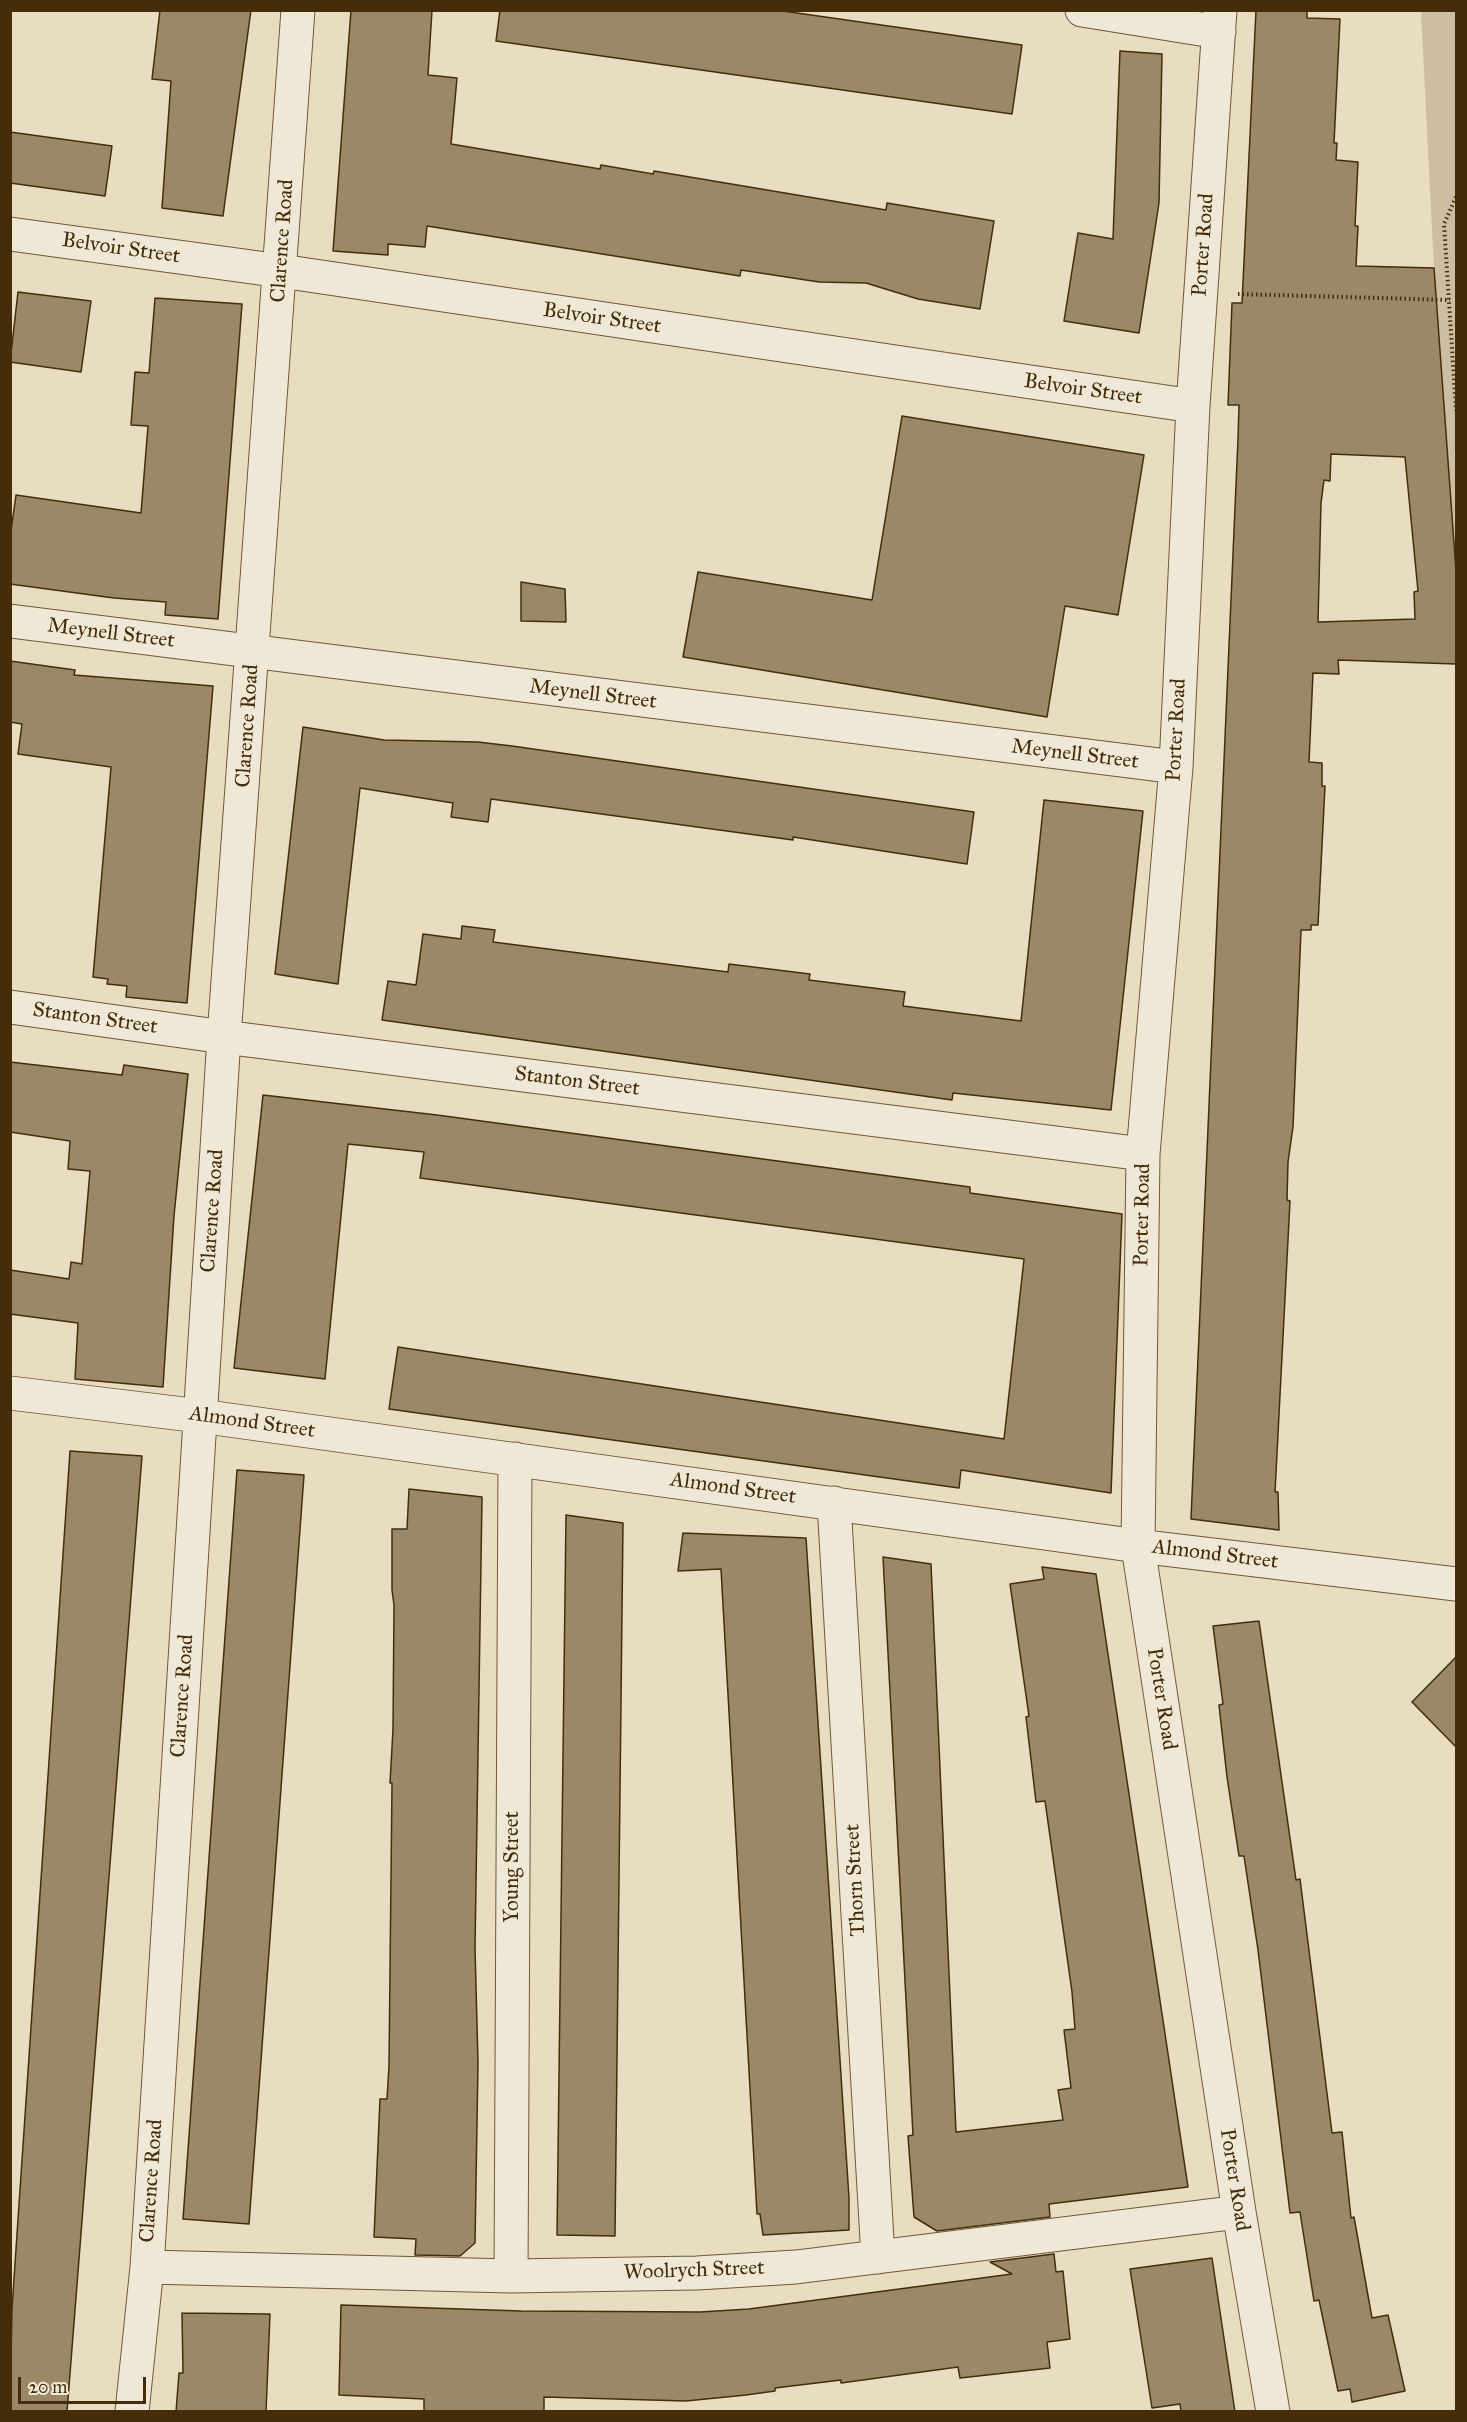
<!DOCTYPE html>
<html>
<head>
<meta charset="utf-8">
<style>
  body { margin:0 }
  #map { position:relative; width:1467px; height:2422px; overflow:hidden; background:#e8dcc1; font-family:"IM FELL Great Primer",serif }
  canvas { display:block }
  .frame { position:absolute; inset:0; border:12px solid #452d0a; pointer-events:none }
  .scale { position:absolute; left:18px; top:2377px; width:128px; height:27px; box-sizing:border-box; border:3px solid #452d0a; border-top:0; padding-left:8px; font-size:18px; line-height:21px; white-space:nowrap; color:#452d0a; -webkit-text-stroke:4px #f0e8d7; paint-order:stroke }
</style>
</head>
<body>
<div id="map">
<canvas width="1467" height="2422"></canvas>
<div class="frame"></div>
<div class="scale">20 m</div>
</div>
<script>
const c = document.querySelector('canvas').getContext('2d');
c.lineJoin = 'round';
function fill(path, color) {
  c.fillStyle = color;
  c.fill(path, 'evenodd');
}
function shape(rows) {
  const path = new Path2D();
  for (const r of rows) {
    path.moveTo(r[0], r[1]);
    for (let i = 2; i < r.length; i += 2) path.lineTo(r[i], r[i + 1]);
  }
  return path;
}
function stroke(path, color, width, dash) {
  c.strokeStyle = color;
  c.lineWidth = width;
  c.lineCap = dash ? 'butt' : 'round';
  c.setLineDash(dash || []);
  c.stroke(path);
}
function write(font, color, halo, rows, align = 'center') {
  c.font = font + ' "IM FELL Great Primer",serif';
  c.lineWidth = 4.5;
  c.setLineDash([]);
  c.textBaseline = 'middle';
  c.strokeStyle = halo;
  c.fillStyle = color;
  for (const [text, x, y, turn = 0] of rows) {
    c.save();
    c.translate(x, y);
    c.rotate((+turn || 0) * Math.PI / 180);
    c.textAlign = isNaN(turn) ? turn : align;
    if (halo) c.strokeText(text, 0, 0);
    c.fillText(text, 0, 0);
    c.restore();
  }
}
const green = shape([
  [1421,11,1456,11,1456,571,1434,268]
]);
const building = shape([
  [160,10,251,10,223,216,162,208,171,81,152,79,160,10],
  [351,10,432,10,428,75,457,78,451,144,600,169,601,165,653,174,654,171,886,210,887,203,994,221,980,309,918,299,866,283,819,282,741,270,740,276,427,226,425,247,388,244,388,255,333,251,351,10],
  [500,10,776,10,1022,45,1012,114,496,41,500,10],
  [1256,10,1307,10,1307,18,1340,19,1334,143,1337,143,1336,160,1358,162,1355,226,1358,226,1356,266,1434,268,1456,571,1456,664,1338,660,1339,674,1313,673,1309,762,1322,763,1322,786,1325,786,1318,925,1311,925,1311,930,1301,930,1293,1127,1288,1162,1287,1200,1290,1201,1275,1492,1278,1492,1279,1530,1191,1519,1238,439,1239,405,1228,405,1232,303,1242,303,1256,10],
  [1331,454,1405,457,1418,591,1414,592,1415,619,1318,622,1321,503,1324,480,1330,481,1331,454],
  [1120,51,1162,54,1159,203,1139,333,1064,321,1078,233,1113,239,1120,51],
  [10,132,112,146,105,196,10,183,10,132],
  [18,292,91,301,81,372,10,362,18,292],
  [155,298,242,304,218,619,165,615,166,602,114,598,10,584,10,538,16,495,141,513,148,426,131,425,135,372,149,373,155,298],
  [902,416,1144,455,1118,615,1065,606,1047,717,683,657,698,572,872,600,902,416],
  [521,582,565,589,566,622,521,621,521,582],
  [10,661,75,670,74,675,213,686,187,1003,126,997,127,986,107,984,108,979,93,977,111,767,18,754,22,724,10,722,10,661],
  [303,727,384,740,478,742,512,746,974,812,967,864,793,837,793,840,491,799,488,822,451,817,453,803,360,788,338,984,275,974,303,727],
  [1044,800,1143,811,1111,1110,953,1093,952,1100,382,1020,388,981,416,985,423,934,461,939,462,926,495,930,493,942,728,972,729,964,810,974,809,980,905,992,903,1006,1021,1021,1044,800],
  [10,1062,122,1075,124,1065,188,1074,174,1216,163,1387,75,1379,78,1323,10,1314,10,1270,69,1279,71,1262,82,1264,90,1171,68,1169,70,1141,10,1132,10,1062],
  [263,1095,437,1115,970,1187,970,1193,1122,1214,1111,1493,961,1470,959,1488,389,1409,398,1347,1004,1439,1024,1259,420,1178,424,1152,348,1144,325,1379,234,1368,263,1095],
  [70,1451,142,1456,67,2412,10,2412,12,2308,70,1451],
  [237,1470,304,1475,249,2224,183,2219,237,1470],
  [409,1489,482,1497,475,1948,478,2063,475,2243,460,2256,415,2255,416,2239,374,2237,380,2099,387,2099,389,2066,392,1783,390,1783,393,1729,394,1605,392,1590,392,1529,407,1529,409,1489],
  [566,1515,623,1523,615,2236,557,2235,566,1515],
  [683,1533,806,1538,849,2198,849,2230,763,2235,760,2214,757,2214,721,1569,678,1571,683,1533],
  [883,1557,931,1564,956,2132,1063,2120,1058,2090,1071,2088,1064,2030,1075,2029,1072,1992,1045,1801,1036,1802,1026,1717,1029,1716,1010,1584,1044,1579,1042,1567,1096,1574,1188,2187,1049,2204,1050,2217,937,2231,914,2217,908,2136,913,2135,883,1557],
  [1259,1621,1296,1880,1300,1879,1332,2133,1342,2132,1351,2218,1354,2217,1372,2318,1388,2315,1405,2391,1352,2402,1350,2389,1338,2391,1319,2300,1314,2301,1300,2212,1290,2213,1258,1950,1244,1856,1239,1856,1227,1777,1219,1705,1223,1704,1213,1626,1259,1621],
  [1456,1657,1456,1747,1412,1702,1456,1657],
  [1054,2254,1056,2272,1063,2271,1070,2339,1047,2342,1050,2368,960,2378,958,2367,841,2383,841,2380,775,2388,775,2391,746,2395,686,2401,544,2397,544,2411,424,2412,424,2399,339,2395,341,2305,521,2311,700,2312,749,2309,1012,2274,990,2262,1054,2254],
  [1212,2258,1235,2412,1181,2412,1180,2404,1152,2408,1130,2269,1212,2258],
  [182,2313,270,2314,266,2412,176,2412,179,2373,183,2373,182,2313]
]);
const path = shape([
  [1456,197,1444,224,1456,411],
  [1238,294,1450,300]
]);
const minor = shape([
  [1082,10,1219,32],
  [1220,10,1193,406,1176,767,1143,1154,1138,1546,1239,2212,1273,2412],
  [10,234,281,271,1193,406],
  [10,621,1176,767],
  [10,1007,224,1037,1143,1154],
  [10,1393,200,1416,1138,1546,1456,1584],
  [834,1503,878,2257],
  [147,2267,511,2276,697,2273,796,2267,1239,2212],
  [511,2276,515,1459],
  [132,2412,147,2267,224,1037,298,10]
]);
const streetNames = [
  ["Clarence Road",283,241,-86],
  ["Porter Road",1204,245,-86],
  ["Belvoir Street",121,249,8],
  ["Belvoir Street",602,319,8],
  ["Belvoir Street",1083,390,8],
  ["Meynell Street",111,634,7],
  ["Meynell Street",593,695,7],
  ["Clarence Road",248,726,-86],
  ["Porter Road",1177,730,-87],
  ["Meynell Street",1075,755,7],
  ["Stanton Street",95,1019,8],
  ["Stanton Street",577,1082,7],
  ["Clarence Road",213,1211,-86],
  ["Porter Road",1143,1215,-89],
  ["Almond Street",252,1423,8],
  ["Almond Street",733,1489,8],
  ["Almond Street",1215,1555,7],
  ["Clarence Road",183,1696,-86],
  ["Porter Road",1161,1699,81],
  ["Young Street",513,1867,-90],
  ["Thorn Street",856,1880,-93],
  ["Porter Road",1234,2180,81],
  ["Clarence Road",152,2181,-86],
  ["Woolrych Street",694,2271,-2]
];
fill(green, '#ccbea2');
fill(building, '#9a8869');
stroke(building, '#452d0a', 1.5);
stroke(minor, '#6e5938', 35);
stroke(path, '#452d0a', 4, [1.5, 3]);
stroke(minor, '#f0e8d7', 33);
write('21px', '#452d0a', '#f0e8d7', streetNames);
</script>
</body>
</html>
